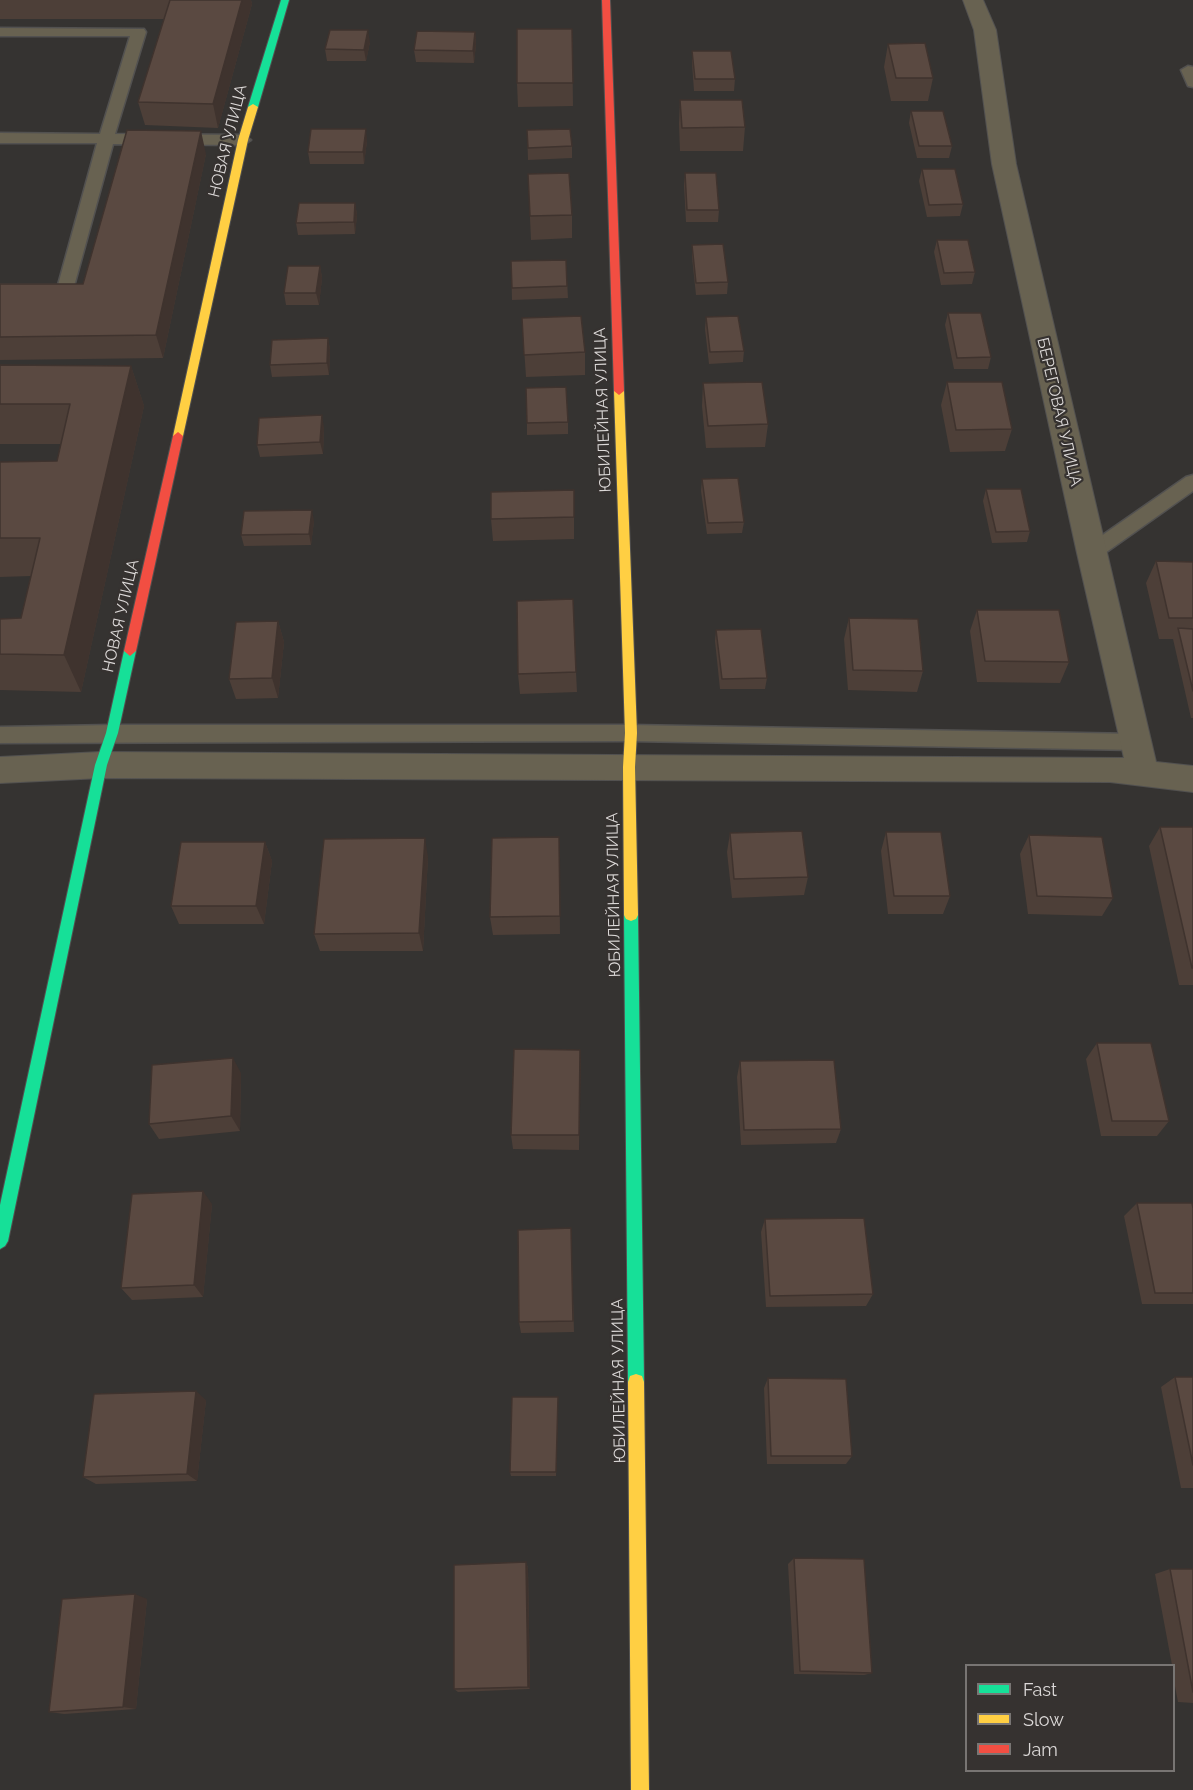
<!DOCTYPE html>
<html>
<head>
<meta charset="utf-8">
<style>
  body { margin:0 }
  #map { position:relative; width:1193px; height:1790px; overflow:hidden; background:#353331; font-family:Raleway,sans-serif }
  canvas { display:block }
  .legend { position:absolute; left:965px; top:1664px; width:210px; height:108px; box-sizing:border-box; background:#363230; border:2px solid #787573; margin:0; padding:8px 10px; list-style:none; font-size:18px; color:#dcd9d8 }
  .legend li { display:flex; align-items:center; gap:12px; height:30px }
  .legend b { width:30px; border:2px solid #787573 }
</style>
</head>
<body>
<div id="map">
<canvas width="1193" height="1790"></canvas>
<ul class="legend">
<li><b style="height:8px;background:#16e098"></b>Fast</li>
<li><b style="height:8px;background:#ffcf43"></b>Slow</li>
<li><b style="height:8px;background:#f24e42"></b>Jam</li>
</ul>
</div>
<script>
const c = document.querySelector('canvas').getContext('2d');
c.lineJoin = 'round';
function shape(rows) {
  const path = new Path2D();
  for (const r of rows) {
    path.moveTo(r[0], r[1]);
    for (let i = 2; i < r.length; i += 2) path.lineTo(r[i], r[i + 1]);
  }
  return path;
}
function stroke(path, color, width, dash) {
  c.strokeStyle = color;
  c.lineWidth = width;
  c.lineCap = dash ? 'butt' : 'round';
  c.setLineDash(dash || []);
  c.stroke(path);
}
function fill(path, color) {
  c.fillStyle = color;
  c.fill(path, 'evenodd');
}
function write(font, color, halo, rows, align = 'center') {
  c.font = font + ' Raleway,sans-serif';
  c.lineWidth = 4.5;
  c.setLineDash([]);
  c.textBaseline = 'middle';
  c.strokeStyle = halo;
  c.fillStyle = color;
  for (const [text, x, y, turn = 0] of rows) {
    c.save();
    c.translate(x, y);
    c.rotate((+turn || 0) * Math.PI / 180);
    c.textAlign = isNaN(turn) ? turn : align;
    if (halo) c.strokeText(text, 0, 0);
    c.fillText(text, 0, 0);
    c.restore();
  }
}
const lane = shape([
  [0,28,144,29,146,32,115,134,243,135,251,140,243,145,113,144,73,290,71,294,65,295,0,295,0,285,58,285,97,143,0,143,0,133,100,134,130,36,0,36,0,28],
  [1188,66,1193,67,1193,87,1188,86,1181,70,1188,66],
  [1193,475,1193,491,1098,558,1091,560,1084,558,1081,553,1084,548,1186,477,1193,475],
  [112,725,631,725,1137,734,1144,736,1148,742,1144,748,1137,750,631,741,0,743,0,727,112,725]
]);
const street = shape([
  [963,0,983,0,996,30,1016,164,1156,762,1193,766,1193,792,1110,782,101,778,0,783,0,757,101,752,1124,758,1077,553,992,164,974,30,963,0]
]);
const fast = shape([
  [281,0,289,0,258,107,250,109,248,107,281,0],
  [130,646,136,651,118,733,107,765,8,1241,5,1246,0,1249,0,1205,95,765,106,733,124,651,130,646],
  [631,909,636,911,638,915,644,1382,642,1388,636,1390,630,1388,628,1382,624,915,626,911,631,909]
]);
const slow = shape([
  [253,104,258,107,248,140,183,436,178,440,173,436,238,140,248,107,253,104],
  [619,387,624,391,637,733,635,767,638,915,636,919,631,921,626,919,624,915,623,767,625,733,614,391,619,387],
  [636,1374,642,1376,644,1382,649,1790,631,1790,628,1382,630,1376,636,1374]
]);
const jam = shape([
  [602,0,610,0,624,391,619,395,614,391,602,0],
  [178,432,183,436,136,651,130,656,124,651,173,436,178,432]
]);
const wall = shape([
  [0,0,251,0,252,4,218,128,145,125,138,102,164,19,0,19],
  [572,29,573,106,518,107,517,83],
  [475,32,476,44,474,63,416,62,414,50],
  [370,42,366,61,327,61,325,49],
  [888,44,933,78,928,101,891,101,884,67],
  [692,51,735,79,734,91,694,91,692,63],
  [680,100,745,127,743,151,680,151,679,124],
  [911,111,952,146,949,158,917,158,909,123],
  [527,130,572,146,572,158,528,160],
  [367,141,364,164,310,164,308,152],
  [206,154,163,358,0,360,0,284,83,284],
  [922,169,963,204,960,216,927,217,919,181],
  [685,173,719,210,718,222,686,222,684,185],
  [528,174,572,215,572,238,531,240],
  [355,203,357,215,355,234,298,235,296,223],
  [937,240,975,272,972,284,941,285,934,252],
  [692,245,728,282,727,294,696,295,692,257],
  [566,260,568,298,512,300,511,261],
  [320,266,322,278,319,305,286,305,284,293],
  [948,313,991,357,988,369,954,369,945,325],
  [706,317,744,351,743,362,709,364,705,329],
  [522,318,585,352,585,375,526,377],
  [328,338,330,350,329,375,272,377,270,365],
  [0,365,131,366,144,406,81,692,0,690,0,619,21,618,31,576,0,577,0,462,57,461,61,444,0,444],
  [947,382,1012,429,1005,451,950,452,941,405],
  [703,383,768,424,765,447,706,448,702,406],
  [568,422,568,434,527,435,527,423],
  [324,427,323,454,260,457,257,445],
  [702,479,744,522,742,533,707,534,701,491],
  [986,489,1030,531,1027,542,992,543,983,501],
  [574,490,574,539,493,541,491,519],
  [314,521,311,545,244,546,241,535],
  [1156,561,1193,562,1193,718,1191,718,1173,639,1159,639,1146,583],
  [977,610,1069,662,1060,683,977,682,970,631],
  [849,618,923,671,917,692,848,690,844,639],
  [278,621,284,642,278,698,236,699,229,679],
  [716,630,767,678,765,689,720,689,715,641],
  [576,672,577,692,520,694,518,674],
  [1160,827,1193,827,1193,985,1179,985,1149,846],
  [886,832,950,896,943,914,888,914,881,851],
  [730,833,808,877,804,895,732,898,727,852],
  [1029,835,1113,898,1102,916,1028,914,1020,854],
  [559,837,560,934,493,935,490,917],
  [265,842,272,861,264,924,179,924,171,906],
  [428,857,423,951,320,951,314,934],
  [1097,1043,1169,1121,1157,1136,1101,1136,1086,1059],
  [580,1050,579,1150,513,1149,511,1135],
  [740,1061,841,1129,836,1143,741,1145,737,1077],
  [241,1073,240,1131,159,1139,149,1124],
  [1137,1203,1193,1208,1193,1304,1142,1304,1124,1216],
  [212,1204,203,1297,132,1300,121,1288],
  [765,1219,873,1294,866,1306,766,1307,761,1232],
  [571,1228,574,1332,521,1333,519,1322],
  [1175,1377,1193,1377,1193,1488,1181,1488,1161,1387],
  [768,1378,852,1456,846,1464,767,1464,764,1388],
  [558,1397,556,1476,511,1476,510,1472],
  [206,1400,197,1481,96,1484,83,1477],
  [794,1558,872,1673,864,1675,794,1674,788,1564],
  [526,1562,528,1568,530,1689,458,1692,454,1689],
  [1170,1569,1193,1569,1193,1703,1178,1702,1173,1676,1173,1665,1172,1665,1155,1574],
  [147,1599,136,1709,64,1714,49,1712]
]);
const shadedWall = shape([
  [242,0,251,0,252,4,218,128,213,104],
  [368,30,370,42,366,61,364,50],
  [475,32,476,44,474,63,473,51],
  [366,129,367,141,364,164,363,152],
  [201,131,206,154,163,358,156,335],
  [355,203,357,215,355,234,354,222],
  [320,266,322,278,319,305,316,293],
  [328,338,330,350,329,375,327,363],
  [131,366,144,406,81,692,64,655],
  [322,415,324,427,323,454,320,442],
  [312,510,314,521,311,545,309,534],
  [278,621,284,642,278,698,272,678],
  [559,837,560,856,560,934,560,916],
  [425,838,428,857,423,951,419,933],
  [265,842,272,861,264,924,256,906],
  [580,1050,581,1065,579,1150,579,1135],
  [233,1058,241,1073,240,1131,231,1116],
  [203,1191,212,1204,203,1297,194,1285],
  [196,1391,206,1400,197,1481,187,1474],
  [526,1562,528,1568,530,1689,528,1687],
  [135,1594,147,1599,136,1709,123,1707]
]);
const building = shape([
  [170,0,242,0,213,104,138,102,170,0],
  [517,29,572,29,573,83,517,83,517,29],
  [330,30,368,30,364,50,325,49,330,30],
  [417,31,475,32,473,51,414,50,417,31],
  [925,43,933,78,896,78,888,44,925,43],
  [692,51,731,51,735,79,695,79,692,51],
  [680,100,742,100,745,127,682,128,680,100],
  [911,111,943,111,952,146,919,146,911,111],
  [311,129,366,129,363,152,308,152,311,129],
  [570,129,572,146,528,148,527,130,570,129],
  [127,130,201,131,156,335,0,337,0,284,83,284,127,130],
  [922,169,955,169,963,204,929,205,922,169],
  [569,173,572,215,530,216,528,174,569,173],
  [685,173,716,173,719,210,687,210,685,173],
  [299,203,355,203,354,222,296,223,299,203],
  [937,240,968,240,975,272,944,273,937,240],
  [723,244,728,282,696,283,692,245,723,244],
  [566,260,567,286,512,288,511,261,566,260],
  [288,266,320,266,316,293,284,293,288,266],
  [948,313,981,313,991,357,957,358,948,313],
  [581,316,585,352,524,355,522,318,581,316],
  [738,316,744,351,710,352,706,317,738,316],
  [328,338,327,363,270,365,272,340,328,338],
  [0,365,131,366,64,655,0,654,0,619,21,618,40,538,0,538,0,462,57,461,70,404,0,404,0,365],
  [762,382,768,424,708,426,703,383,762,382],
  [947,382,1002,382,1012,429,956,430,947,382],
  [566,387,568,422,527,423,526,388,566,387],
  [322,415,320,442,257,445,259,418,322,415],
  [738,478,744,522,708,523,702,479,738,478],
  [986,489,1021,489,1030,531,996,532,986,489],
  [574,490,574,517,491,519,491,492,574,490],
  [312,510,309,534,241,535,244,511,312,510],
  [1156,561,1193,562,1193,618,1169,618,1156,561],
  [573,599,576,672,518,674,517,601,573,599],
  [977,610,1059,610,1069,662,985,661,977,610],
  [849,618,918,619,923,671,853,670,849,618],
  [278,621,272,678,229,679,236,622,278,621],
  [1178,628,1193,629,1193,691,1178,628],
  [761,629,767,678,722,679,716,630,761,629],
  [1160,827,1193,827,1193,968,1192,968,1160,827],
  [802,831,808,877,734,879,730,833,802,831],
  [886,832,941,832,950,896,894,896,886,832],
  [1029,835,1102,837,1113,898,1037,896,1029,835],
  [559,837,560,916,490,917,492,838,559,837],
  [425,838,419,933,314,934,324,839,425,838],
  [181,842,265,842,256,906,171,906,181,842],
  [1097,1043,1151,1043,1169,1121,1112,1121,1097,1043],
  [514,1049,580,1050,579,1135,511,1135,514,1049],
  [233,1058,231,1116,149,1124,152,1065,233,1058],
  [834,1060,841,1129,744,1130,740,1061,834,1060],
  [203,1191,194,1285,121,1288,132,1194,203,1191],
  [1137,1203,1192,1203,1193,1208,1193,1293,1155,1293,1137,1203],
  [864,1218,873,1294,770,1296,765,1219,864,1218],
  [571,1228,573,1321,519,1322,518,1230,571,1228],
  [1175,1377,1193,1377,1193,1465,1175,1377],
  [768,1378,846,1379,852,1456,771,1456,768,1378],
  [196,1391,187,1474,83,1477,94,1394,196,1391],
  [512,1397,558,1397,556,1472,510,1472,512,1397],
  [794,1558,864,1559,872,1673,800,1671,794,1558],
  [526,1562,528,1687,454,1689,454,1565,526,1562],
  [1170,1569,1193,1569,1193,1692,1170,1569],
  [135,1594,123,1707,49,1712,62,1599,135,1594]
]);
const streetNames = [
  ["НОВАЯ УЛИЦА",228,141,-76],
  ["ЮБИЛЕЙНАЯ УЛИЦА",603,410,-92],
  ["БЕРЕГОВАЯ УЛИЦА",1059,412,77],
  ["НОВАЯ УЛИЦА",121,616,-77],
  ["ЮБИЛЕЙНАЯ УЛИЦА",614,895,-91],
  ["ЮБИЛЕЙНАЯ УЛИЦА",619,1381,-91]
];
stroke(lane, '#525150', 3);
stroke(street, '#525150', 2);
stroke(fast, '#525150', 2);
stroke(slow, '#525150', 2);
stroke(jam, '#525150', 2);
fill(lane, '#686251');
fill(street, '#686251');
fill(fast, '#16e098');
fill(slow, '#ffcf43');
fill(jam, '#f24e42');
fill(wall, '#4d3f38');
fill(shadedWall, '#3f332e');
fill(building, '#5a4941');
stroke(building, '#3f332e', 1.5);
write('16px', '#dcd9d8', '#363230', streetNames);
</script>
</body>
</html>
